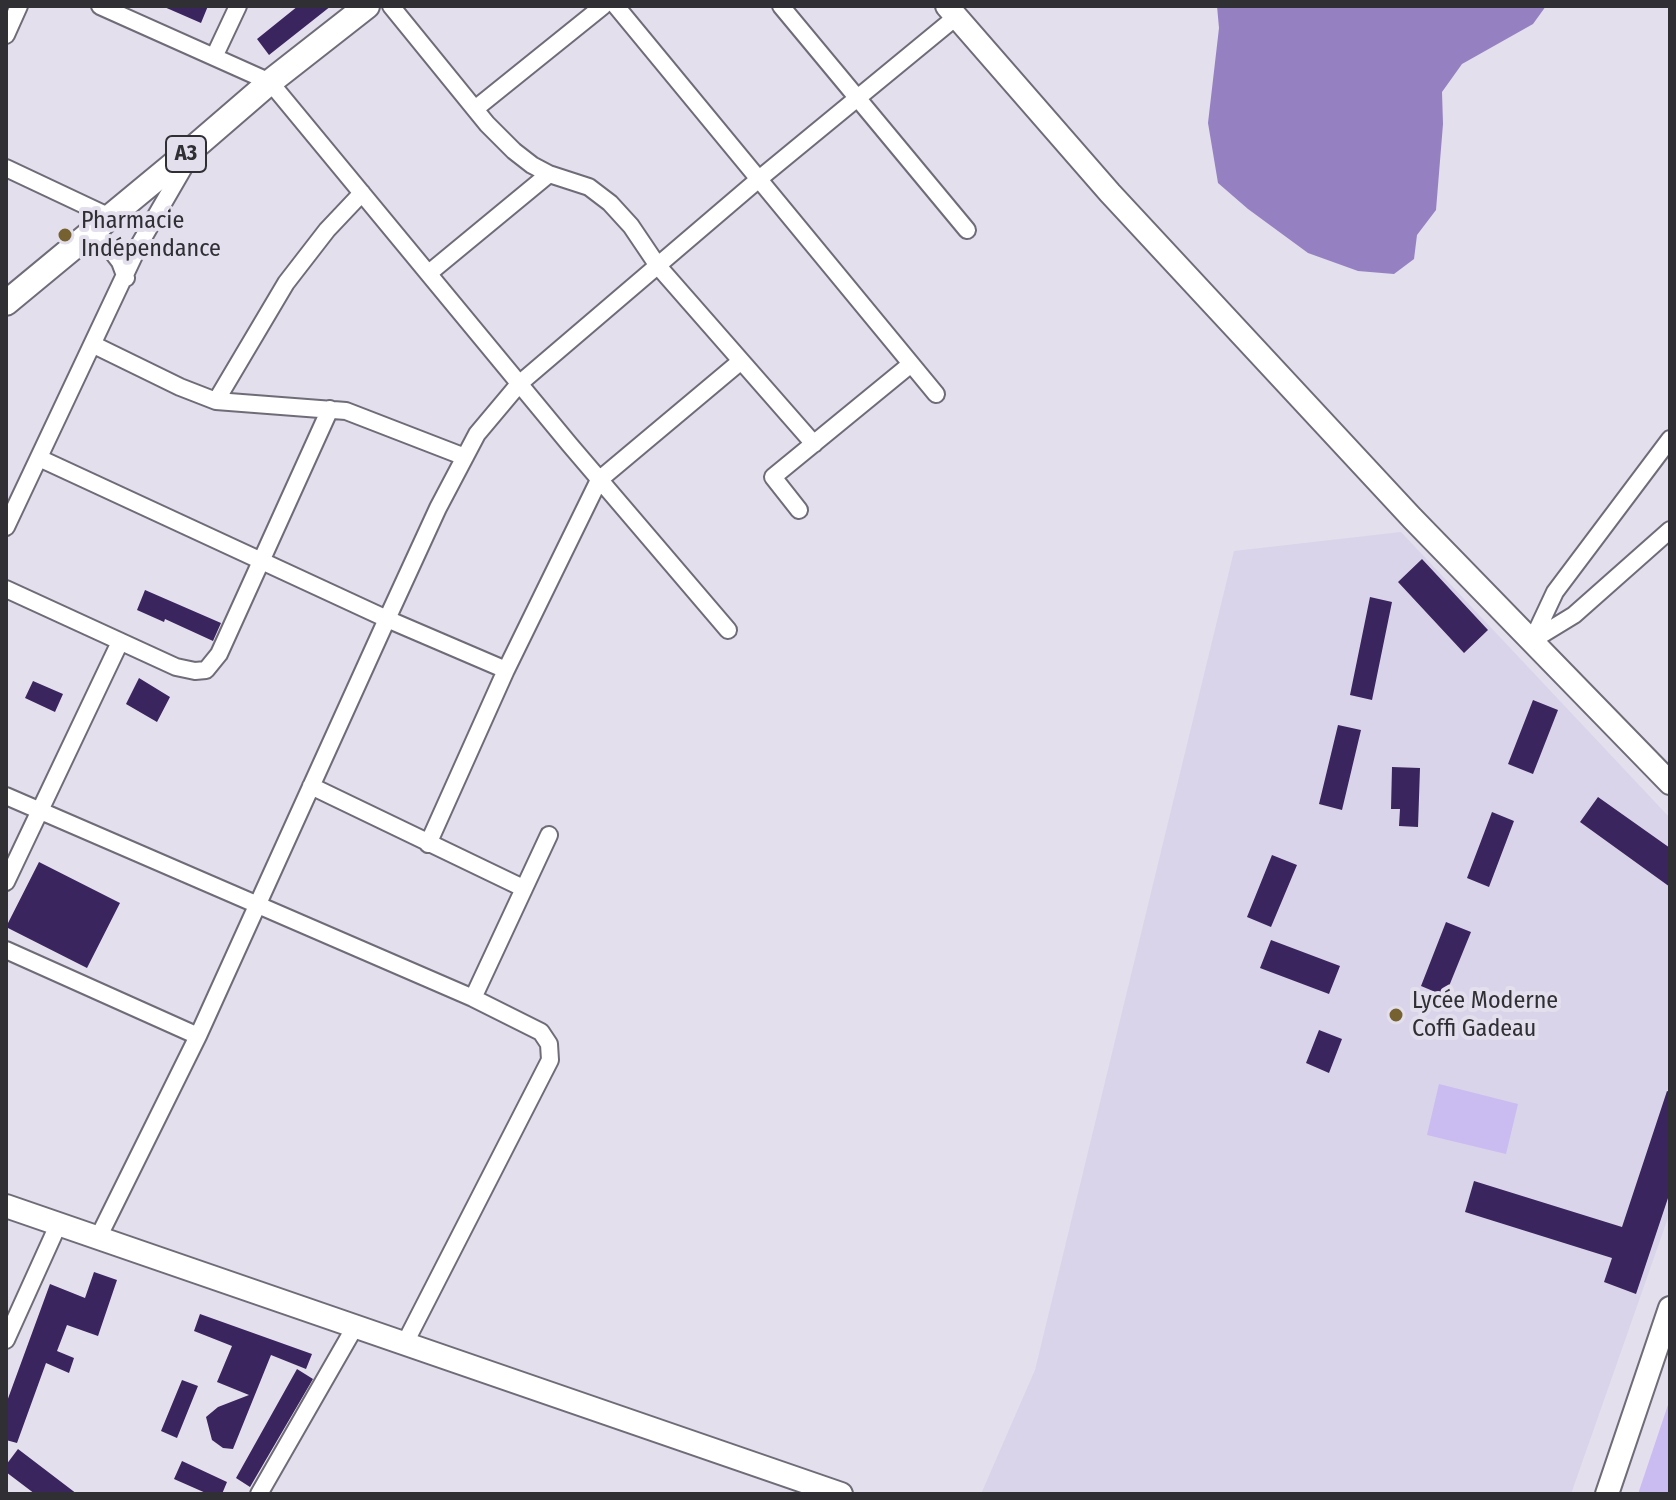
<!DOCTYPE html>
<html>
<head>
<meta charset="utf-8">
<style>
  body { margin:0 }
  #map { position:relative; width:1676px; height:1500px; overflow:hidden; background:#e3dfed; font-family:"Fira Sans Condensed",sans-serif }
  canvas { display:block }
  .frame { position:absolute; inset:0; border:8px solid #302f34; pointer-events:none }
</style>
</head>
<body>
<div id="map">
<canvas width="1676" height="1500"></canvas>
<div class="frame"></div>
</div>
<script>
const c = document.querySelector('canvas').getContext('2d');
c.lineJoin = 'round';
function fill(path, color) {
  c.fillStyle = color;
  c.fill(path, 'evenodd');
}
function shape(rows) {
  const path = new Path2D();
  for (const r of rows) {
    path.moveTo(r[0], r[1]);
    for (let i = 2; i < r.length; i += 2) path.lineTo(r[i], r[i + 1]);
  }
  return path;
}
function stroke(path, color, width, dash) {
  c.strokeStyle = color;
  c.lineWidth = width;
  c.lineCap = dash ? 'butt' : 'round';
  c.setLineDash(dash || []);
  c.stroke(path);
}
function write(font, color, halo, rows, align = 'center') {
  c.font = font + ' "Fira Sans Condensed",sans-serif';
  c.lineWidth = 8;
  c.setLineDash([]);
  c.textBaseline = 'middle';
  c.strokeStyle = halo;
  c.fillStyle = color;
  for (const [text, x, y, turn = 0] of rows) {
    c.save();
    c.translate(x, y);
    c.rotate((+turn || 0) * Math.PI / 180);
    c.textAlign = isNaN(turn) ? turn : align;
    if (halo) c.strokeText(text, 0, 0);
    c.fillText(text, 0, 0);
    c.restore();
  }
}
const built = shape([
  [1401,532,1670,818,1670,1212,1571,1494,981,1494,1035,1370,1234,551]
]);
const green = shape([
  [1439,1084,1518,1104,1506,1154,1427,1135],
  [1670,1399,1670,1494,1638,1494]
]);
const water = shape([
  [1217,6,1546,6,1533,24,1462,64,1442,92,1443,124,1436,210,1417,235,1414,259,1394,274,1358,271,1308,253,1248,209,1218,183,1208,123,1219,28]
]);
const building = shape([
  [162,6,208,6,201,23],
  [298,6,331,6,269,55,257,39],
  [1422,559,1488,630,1464,653,1398,582],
  [145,590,221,623,213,641,165,619,164,622,137,610],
  [1370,597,1392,602,1372,700,1350,695],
  [139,678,170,697,157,722,126,704],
  [33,681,63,694,55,712,25,698],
  [1533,700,1558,710,1533,774,1508,764],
  [1338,725,1361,730,1342,810,1319,804],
  [1392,767,1420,768,1418,827,1399,826,1400,809,1391,809],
  [1598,797,1670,848,1670,887,1580,822],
  [1492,812,1514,821,1489,887,1467,878],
  [1272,855,1297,865,1271,927,1247,917],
  [39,862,120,903,87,968,6,927],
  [1446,922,1471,932,1445,996,1421,986],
  [1271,940,1340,966,1329,994,1260,968],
  [1319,1030,1342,1039,1329,1073,1306,1063],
  [1667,1091,1670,1092,1670,1192,1636,1294,1604,1282,1612,1258,1465,1212,1474,1181,1622,1227],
  [94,1272,117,1280,98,1336,67,1325,57,1351,74,1358,69,1373,46,1363,17,1443,6,1440,6,1404,50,1284,85,1298],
  [200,1314,312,1354,306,1369,271,1355,233,1449,223,1448,212,1440,206,1417,218,1407,249,1395,217,1382,232,1346,194,1331],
  [297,1369,313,1379,250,1487,236,1478],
  [182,1380,198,1386,177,1438,161,1431],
  [18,1449,77,1494,35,1494,6,1472,6,1465],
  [182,1461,227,1482,222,1494,208,1494,174,1479]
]);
const street = shape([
  [100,6,270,82,570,445,728,630],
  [391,6,487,124,514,151,532,165,549,174,589,187,610,203,631,226,658,266,814,444],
  [616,6,936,394],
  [781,6,967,230],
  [6,35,19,6],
  [214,57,238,6],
  [475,109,603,6],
  [6,168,110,217],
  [95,229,120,262,126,278],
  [429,273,549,174],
  [94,345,180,387,216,401,346,411,465,457],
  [216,401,286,283,327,230,362,193],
  [39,458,387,619,506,670],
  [799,510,773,477,911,364],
  [6,527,139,245,190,157],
  [6,589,176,667,195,671,206,670,219,654,330,409],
  [1533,640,1574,615,1670,530],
  [1532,641,1555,592,1670,439],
  [311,786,523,888],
  [6,796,473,998,541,1032,549,1044,550,1060,405,1343],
  [428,844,506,670,599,480,741,361],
  [6,882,120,642],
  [6,950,198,1036],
  [473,998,549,835],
  [99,1236,198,1036,387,619,438,508,477,434,519,384,759,179,956,17],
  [6,1340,58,1225],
  [259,1494,356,1325]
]);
const secondary = shape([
  [947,6,1110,193,1412,518,1670,783],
  [6,1206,841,1494],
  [1607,1494,1670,1308]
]);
const primary = shape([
  [6,303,197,145,270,82,367,6]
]);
const markers = [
  [65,235,8,"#766231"],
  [1396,1015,8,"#766231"]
];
const shields = [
  [186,154,40]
];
const shieldNames = [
  ["A3",186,154]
];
const poiNames = [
  ["Pharmacie",81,221],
  ["Indépendance",81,249],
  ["Lycée Moderne",1412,1001],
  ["Coffi Gadeau",1412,1029]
];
fill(built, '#d9d4e9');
fill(green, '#cabbf1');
fill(water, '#9581c2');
fill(building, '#3a255e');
stroke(street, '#6f6c78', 20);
stroke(secondary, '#6f6c78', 26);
stroke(primary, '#6f6c78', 28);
stroke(street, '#fff', 16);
stroke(secondary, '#fff', 22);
stroke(primary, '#fff', 24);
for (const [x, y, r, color] of markers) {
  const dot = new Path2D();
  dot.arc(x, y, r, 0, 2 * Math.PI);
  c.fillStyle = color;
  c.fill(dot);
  stroke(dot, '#e3dfed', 3);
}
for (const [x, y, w] of shields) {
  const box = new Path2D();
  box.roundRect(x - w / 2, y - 18, w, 36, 6);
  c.fillStyle = '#e3dfed';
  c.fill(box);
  stroke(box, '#302f34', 2);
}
write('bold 22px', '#302f34', null, shieldNames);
write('24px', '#302f34', '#e3dfed', poiNames, 'left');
</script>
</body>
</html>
